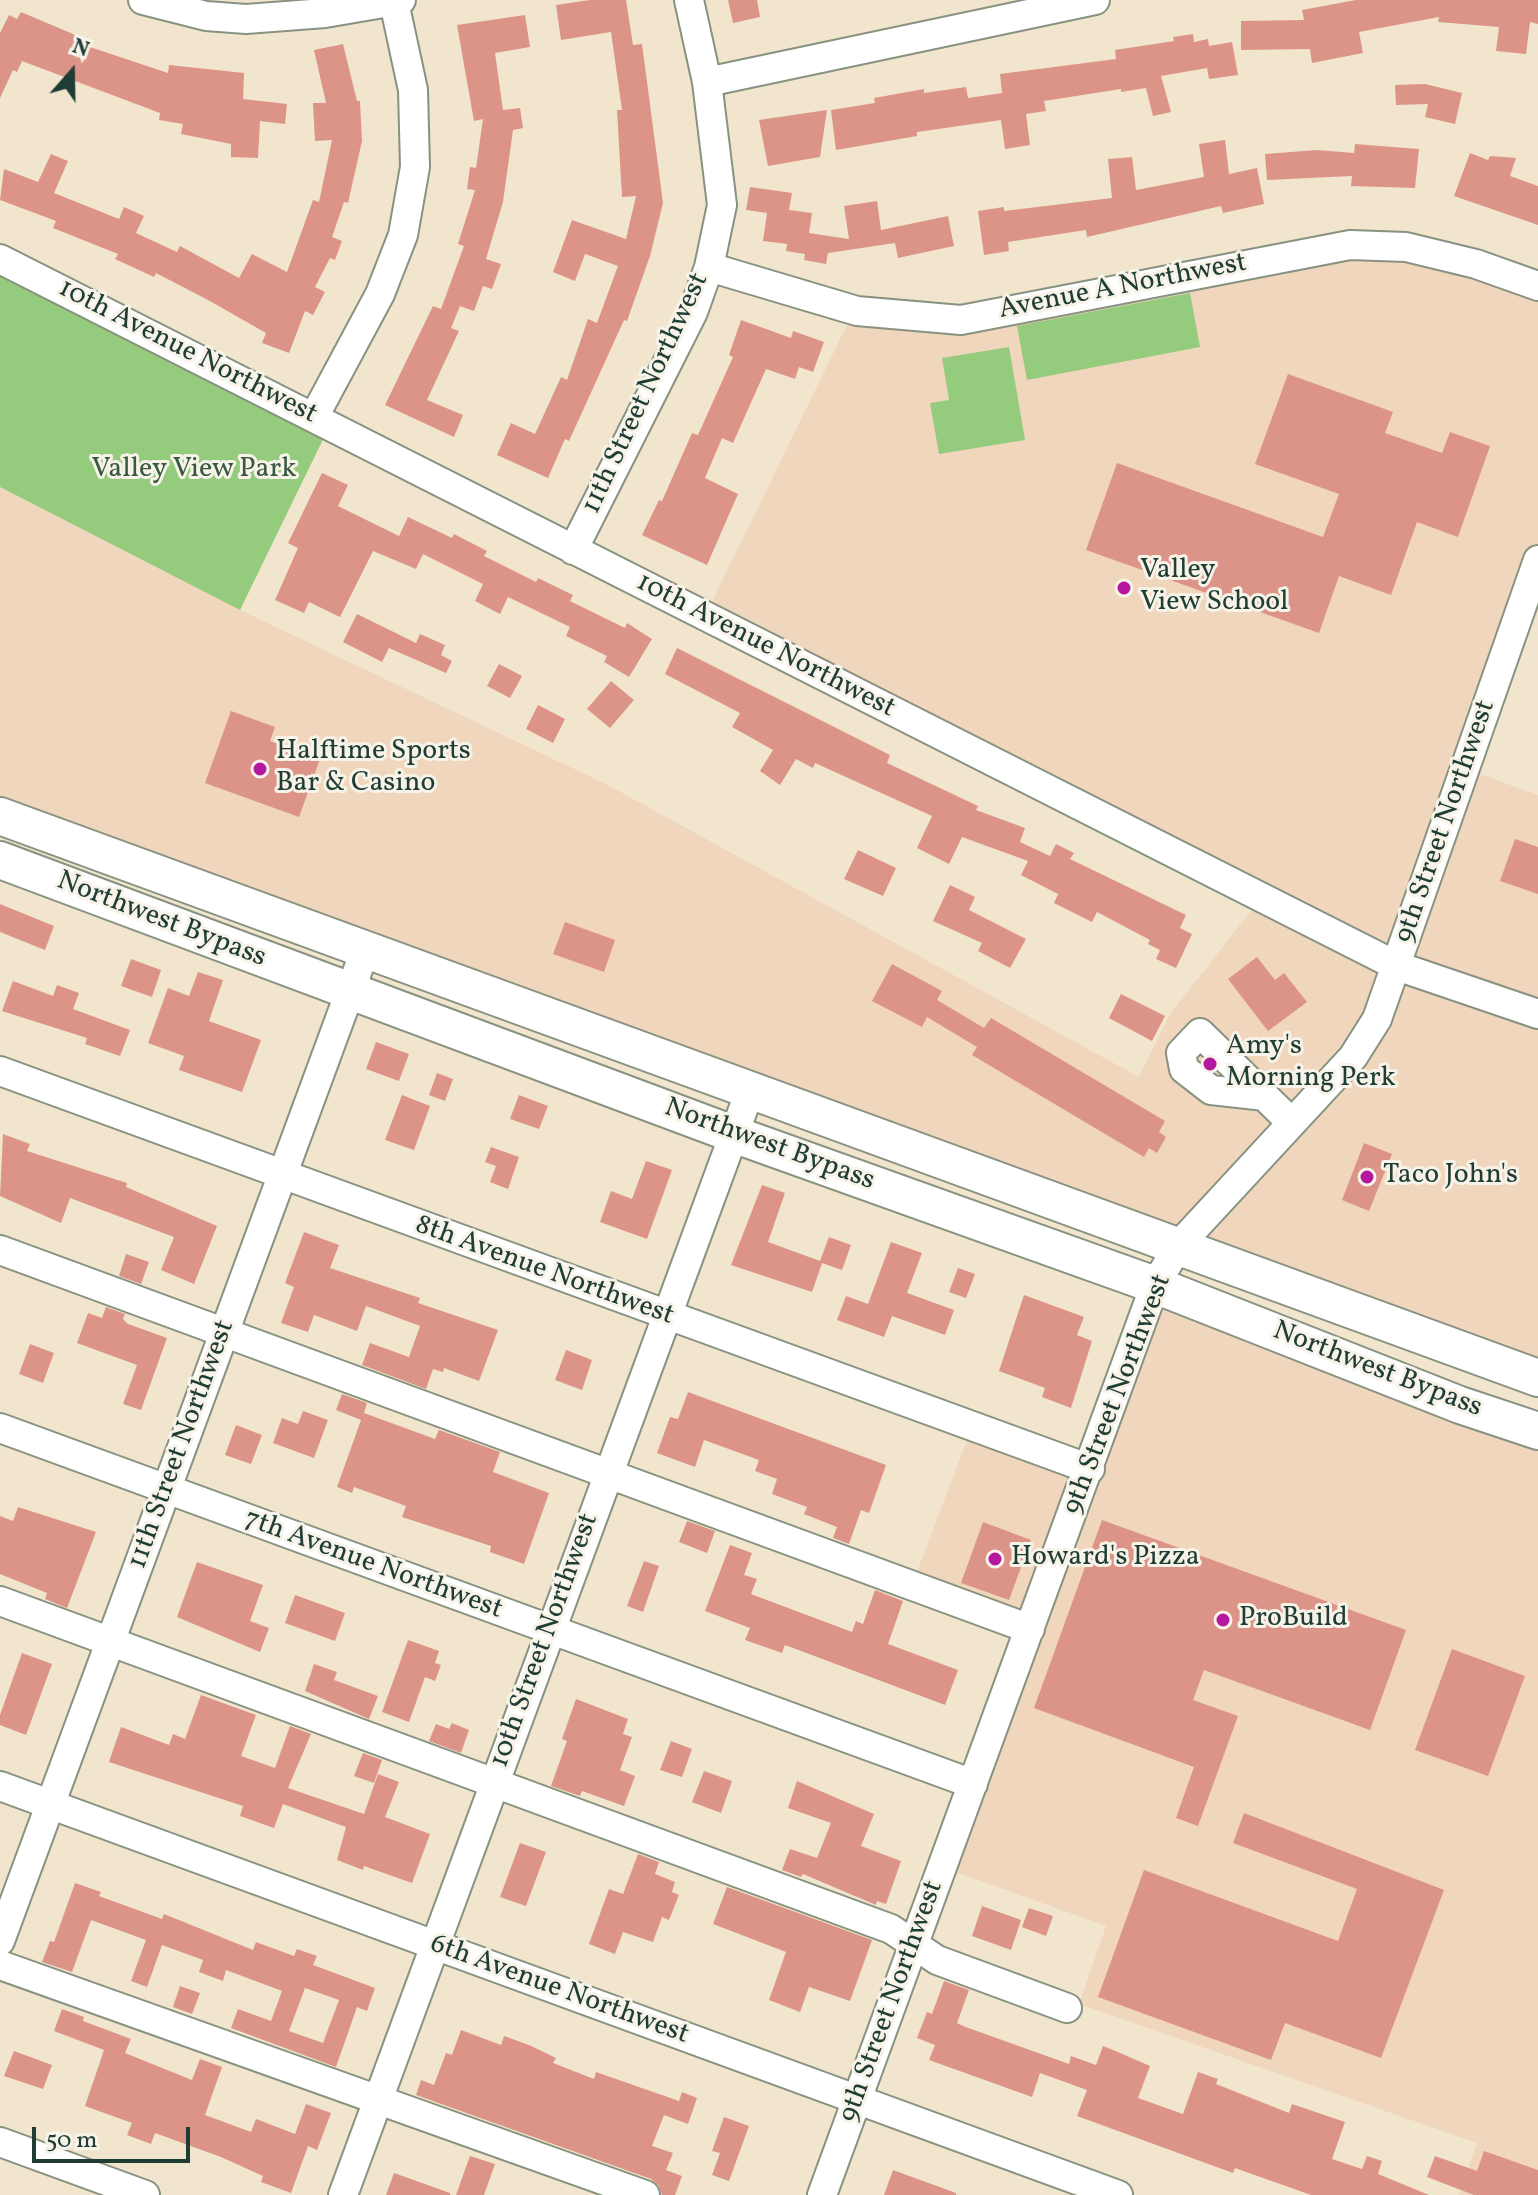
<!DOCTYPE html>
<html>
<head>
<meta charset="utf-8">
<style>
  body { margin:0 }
  #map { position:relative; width:1538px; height:2195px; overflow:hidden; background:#f1e6cd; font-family:Vollkorn,serif }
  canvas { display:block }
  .north { position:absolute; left:32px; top:32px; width:80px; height:80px; -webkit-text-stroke:6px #f7f3e8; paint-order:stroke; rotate:20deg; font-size:22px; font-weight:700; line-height:32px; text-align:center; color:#1f3d34 }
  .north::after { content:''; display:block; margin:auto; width:28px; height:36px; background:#1f3d34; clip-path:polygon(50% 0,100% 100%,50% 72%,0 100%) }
  .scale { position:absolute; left:32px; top:2127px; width:158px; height:36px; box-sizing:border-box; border:4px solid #1f3d34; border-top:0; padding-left:10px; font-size:24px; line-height:28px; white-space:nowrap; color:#1f3d34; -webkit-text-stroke:6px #f7f3e8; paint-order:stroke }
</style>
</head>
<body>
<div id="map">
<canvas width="1538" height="2195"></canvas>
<div class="north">N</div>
<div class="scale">50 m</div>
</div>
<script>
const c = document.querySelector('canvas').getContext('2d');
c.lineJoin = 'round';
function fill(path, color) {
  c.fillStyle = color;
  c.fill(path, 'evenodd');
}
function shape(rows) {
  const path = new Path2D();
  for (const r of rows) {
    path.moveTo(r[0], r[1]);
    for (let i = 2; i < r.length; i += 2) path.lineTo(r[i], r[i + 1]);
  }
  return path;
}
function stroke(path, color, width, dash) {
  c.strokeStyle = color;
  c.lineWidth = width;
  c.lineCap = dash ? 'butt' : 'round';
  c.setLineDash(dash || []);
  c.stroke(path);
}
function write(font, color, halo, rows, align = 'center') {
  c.font = font + ' Vollkorn,serif';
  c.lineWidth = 6;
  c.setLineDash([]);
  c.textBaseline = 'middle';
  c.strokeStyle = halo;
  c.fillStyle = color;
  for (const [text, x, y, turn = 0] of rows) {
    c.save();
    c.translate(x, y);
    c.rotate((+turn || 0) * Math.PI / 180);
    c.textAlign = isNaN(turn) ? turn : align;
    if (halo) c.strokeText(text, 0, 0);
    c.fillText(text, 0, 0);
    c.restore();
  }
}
const built = shape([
  [1350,245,1538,286,1538,560,1466,769,1538,795,1538,1378,0,816,0,487,240,610,606,784,1139,1077,1170,1014,1261,898,705,616,844,331,857,311,961,319],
  [1155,1285,1538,1431,1538,2195,1459,2195,1477,2143,1079,2004,1106,1926,942,1867,1030,1629,912,1585,972,1427,1089,1469]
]);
const green = shape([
  [0,259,330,425,240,610,0,487],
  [1190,293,1200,347,1027,380,1017,326],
  [1009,347,1025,440,939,454,930,403,949,400,942,358]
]);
const building = shape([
  [590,0,626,0,633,45,642,44,663,203,650,256,627,321,624,320,569,441,565,439,548,478,497,455,511,423,535,434,561,377,567,380,588,319,597,323,618,266,585,254,575,281,553,272,572,220,626,239,636,196,622,197,617,110,622,110,611,32,561,40,556,5],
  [728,0,757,0,760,17,733,23],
  [1356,0,1538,0,1538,24,1530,22,1526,54,1496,51,1499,27,1438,22,1439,17,1359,32,1363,53,1312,63,1310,49,1241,50,1241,21,1304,20,1302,10],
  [21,12,92,42,90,47,168,73,169,65,244,73,243,99,287,104,285,124,260,121,258,158,231,157,231,144,181,134,183,124,159,120,160,113,22,61,17,72,13,70,0,98,0,33,9,15,17,19],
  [525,15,530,47,495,53,503,110,520,108,523,128,513,130,503,202,486,259,501,264,492,289,483,286,474,311,460,306,451,328,459,331,427,400,463,415,454,437,385,405,433,306,441,309,464,246,458,244,475,190,467,189,470,167,476,168,483,119,474,121,457,25],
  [1193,34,1194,42,1208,39,1209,46,1232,42,1238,75,1209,79,1207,68,1161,76,1171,112,1153,116,1146,88,1121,92,1121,89,1044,101,1046,111,1026,114,1030,145,1005,149,1001,120,917,132,917,136,836,150,831,110,875,103,874,98,924,89,924,93,966,87,968,98,1002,93,1000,74,1116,59,1115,50,1174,41,1173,37],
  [343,44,357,101,360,101,362,141,348,203,344,202,332,237,342,241,335,260,330,258,315,287,325,292,313,315,305,311,289,353,262,343,266,333,208,300,156,273,154,277,115,259,118,254,53,228,56,221,0,200,4,169,38,182,51,154,68,161,54,193,119,219,124,207,144,216,136,233,177,252,180,246,239,278,252,254,287,272,313,200,319,202,332,140,315,141,313,103,326,103,314,50],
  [1425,84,1462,93,1455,124,1425,117,1428,104,1396,105,1395,85],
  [827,110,820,157,768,166,759,120],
  [1225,140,1229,174,1257,168,1264,204,1223,213,1221,206,1087,237,1086,230,1008,242,1009,251,984,255,978,211,1004,207,1004,211,1112,198,1108,159,1132,157,1136,190,1204,177,1199,144],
  [1355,144,1419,149,1415,188,1351,186,1352,176,1267,180,1265,154,1317,150,1354,153],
  [1470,153,1488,160,1490,156,1516,158,1510,176,1538,186,1538,225,1454,196],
  [750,187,792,193,789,210,812,213,809,233,849,239,844,206,877,201,881,230,948,216,954,246,898,258,895,243,828,253,826,264,804,260,805,254,786,251,787,244,763,241,767,213,746,210],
  [741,320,791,338,793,331,824,342,813,372,799,367,795,379,766,369,733,443,722,438,705,478,738,494,707,565,642,535,659,500,662,501,692,433,698,435,733,357,729,355],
  [1288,374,1393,412,1385,433,1442,453,1450,432,1490,446,1458,537,1417,522,1391,595,1339,576,1319,633,1086,550,1117,463,1323,537,1339,494,1255,464],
  [322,473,348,485,338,506,399,536,408,517,452,538,454,534,487,551,484,556,536,582,538,578,573,595,570,601,625,628,627,623,652,639,629,677,604,662,607,656,566,636,570,627,508,597,500,614,475,601,483,584,423,554,416,569,373,551,340,617,309,602,304,613,275,600,298,548,288,543],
  [357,614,416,643,420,634,445,645,441,655,452,661,446,673,389,648,382,662,343,642],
  [677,648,890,755,887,763,978,806,976,810,1025,828,1020,842,1050,856,1056,844,1074,853,1070,859,1186,915,1180,928,1192,934,1176,968,1156,959,1160,950,1148,944,1150,940,1097,912,1092,922,1054,903,1058,894,1021,875,1028,861,962,837,949,864,917,848,932,816,815,763,813,768,796,759,780,785,760,771,773,750,732,727,740,713,665,674],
  [499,664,522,676,510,698,487,686],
  [611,681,634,700,610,728,587,709],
  [538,705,565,719,553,743,526,729],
  [231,711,275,727,270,741,320,759,299,817,205,783],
  [1515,839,1538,847,1538,894,1500,881],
  [858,850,896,868,883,896,844,879],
  [950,885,975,897,969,910,1026,939,1010,968,978,951,982,943,933,921],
  [0,904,54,926,45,950,0,932],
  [565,922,615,940,604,972,553,954],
  [1257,957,1275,980,1284,973,1307,1002,1268,1031,1228,979],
  [131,959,161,970,152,997,121,986],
  [892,964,942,991,937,1000,984,1028,991,1018,1165,1121,1159,1132,1166,1137,1157,1153,1149,1148,1144,1157,1122,1144,972,1055,977,1047,927,1017,922,1027,872,1001],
  [198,972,223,980,209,1021,261,1040,242,1092,179,1070,184,1056,148,1043,168,988,189,996],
  [13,981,53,996,57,985,79,993,73,1009,130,1030,120,1056,85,1044,87,1038,2,1011],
  [1121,994,1165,1016,1152,1041,1109,1018],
  [376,1042,409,1054,399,1081,366,1069],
  [437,1073,453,1079,445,1101,429,1095],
  [402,1095,430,1106,414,1150,385,1140],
  [519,1095,548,1106,539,1129,510,1119],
  [3,1134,30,1144,27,1151,127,1183,126,1187,217,1226,194,1284,161,1270,174,1237,70,1198,61,1223,0,1196],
  [1364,1143,1392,1154,1369,1211,1342,1200],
  [491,1147,519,1157,508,1189,490,1182,496,1166,485,1162],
  [646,1161,672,1170,647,1239,600,1222,611,1191,632,1199],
  [762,1185,785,1193,768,1242,820,1261,829,1237,851,1245,842,1270,822,1263,812,1292,731,1265],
  [304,1232,339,1245,330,1268,420,1298,418,1303,498,1330,479,1381,444,1368,443,1372,433,1369,426,1389,362,1365,370,1343,409,1357,420,1326,366,1306,357,1331,314,1315,308,1332,281,1323,294,1287,285,1283],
  [891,1242,922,1253,907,1293,954,1310,945,1335,892,1316,884,1337,837,1320,846,1296,868,1304],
  [126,1254,149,1262,141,1284,119,1276],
  [958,1268,975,1274,966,1298,949,1292],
  [1024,1295,1084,1317,1077,1335,1092,1341,1071,1408,1042,1397,1045,1388,999,1371],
  [106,1307,125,1314,123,1319,128,1324,167,1338,141,1410,123,1404,137,1365,77,1343,88,1313,102,1318],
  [30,1344,54,1353,43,1383,19,1374],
  [566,1350,592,1360,582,1390,555,1380],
  [688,1392,886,1465,869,1513,861,1510,849,1544,833,1538,837,1527,804,1514,807,1507,772,1494,777,1479,755,1471,759,1460,704,1440,695,1467,657,1453,670,1417,678,1419],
  [342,1394,367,1403,364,1413,435,1439,439,1430,500,1452,493,1472,549,1493,524,1564,490,1552,491,1546,402,1517,406,1506,354,1487,352,1493,337,1487,361,1420,336,1410],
  [303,1411,328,1420,314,1458,273,1443,282,1418,298,1424],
  [236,1425,262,1435,251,1464,225,1455],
  [18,1507,96,1532,67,1608,45,1599,47,1593,0,1574,0,1516,13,1521],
  [1102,1520,1406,1630,1370,1730,1204,1670,1193,1700,1238,1716,1198,1826,1176,1818,1194,1767,1034,1708],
  [687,1521,715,1531,707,1553,679,1542],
  [983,1522,1031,1540,1009,1600,961,1583],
  [730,1545,752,1553,744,1575,757,1579,751,1594,852,1632,856,1621,863,1624,875,1590,903,1601,888,1644,958,1670,945,1705,785,1645,782,1653,745,1640,750,1628,705,1611],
  [644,1561,659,1566,643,1612,627,1606],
  [197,1562,263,1585,250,1621,269,1628,260,1652,177,1617],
  [295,1595,345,1613,335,1641,285,1623],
  [408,1640,439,1651,435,1663,441,1665,435,1681,425,1677,409,1722,382,1712],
  [1452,1649,1525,1676,1488,1776,1415,1750],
  [22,1653,52,1664,26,1735,0,1725,0,1715],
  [314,1664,337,1672,334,1680,378,1696,369,1719,305,1691],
  [201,1695,256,1715,241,1756,275,1768,290,1726,311,1734,288,1788,364,1814,378,1774,399,1782,385,1817,430,1834,412,1883,364,1866,363,1870,337,1860,346,1827,283,1804,274,1828,240,1816,243,1806,109,1762,121,1727,169,1745,173,1734,185,1739],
  [576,1699,628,1719,623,1734,632,1737,620,1770,635,1776,624,1806,582,1791,580,1796,551,1786,567,1741,562,1739],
  [452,1723,469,1730,461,1753,429,1741,436,1724,449,1729],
  [671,1741,692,1749,682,1777,660,1770],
  [363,1753,382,1760,374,1783,354,1776],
  [704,1771,732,1781,721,1813,692,1802],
  [797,1781,874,1814,861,1846,901,1861,886,1904,877,1901,876,1905,803,1874,801,1877,782,1870,790,1849,817,1858,831,1823,788,1808],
  [1244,1813,1444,1890,1381,2058,1285,2023,1271,2060,1098,1997,1144,1870,1338,1941,1357,1889,1233,1843],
  [520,1843,546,1852,526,1906,500,1897],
  [638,1854,659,1862,655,1874,675,1882,672,1892,679,1895,669,1920,662,1917,653,1942,623,1932,615,1954,589,1944,609,1889,623,1894],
  [75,1883,101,1892,99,1896,162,1919,164,1914,253,1950,256,1942,294,1956,297,1949,317,1956,313,1965,375,1988,367,2011,357,2007,336,2067,231,2028,238,2009,271,2021,282,1991,226,1970,223,1981,199,1972,203,1960,162,1945,147,1987,131,1981,146,1940,91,1920,72,1972,42,1962,50,1941,54,1942],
  [305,1988,339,2000,323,2043,289,2031],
  [727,1887,872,1940,850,2001,809,1987,800,2012,769,2000,786,1952,713,1924],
  [982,1906,1021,1920,1011,1950,972,1936],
  [1029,1908,1053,1916,1046,1936,1022,1927],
  [944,1981,969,1990,957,2023,963,2026,1069,2064,1071,2056,1096,2065,1103,2046,1118,2052,1150,2066,1138,2098,1183,2114,1198,2072,1218,2079,1216,2084,1289,2113,1292,2104,1345,2122,1332,2159,1362,2169,1367,2156,1382,2161,1378,2174,1429,2195,1311,2195,1235,2168,1233,2173,1077,2116,1087,2090,1040,2073,1032,2097,929,2060,935,2045,917,2038,927,2012,932,2014],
  [180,1986,200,1993,192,2014,173,2007],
  [62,2009,84,2017,83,2021,131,2039,125,2053,192,2080,200,2059,222,2067,205,2115,251,2132,256,2119,295,2134,306,2104,331,2113,317,2150,308,2146,291,2193,261,2182,263,2176,221,2157,155,2133,151,2144,127,2135,132,2123,85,2106,104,2050,54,2031],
  [461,2030,501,2045,504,2036,529,2045,556,2058,553,2063,594,2079,596,2072,679,2101,682,2092,697,2098,688,2124,664,2115,652,2146,673,2153,666,2170,682,2176,675,2195,662,2195,658,2185,651,2179,416,2095,421,2080,434,2085,446,2053,452,2055],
  [14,2051,52,2065,43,2089,4,2076],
  [724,2117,749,2126,729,2181,712,2175,720,2153,712,2151],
  [1484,2151,1538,2170,1538,2195,1474,2195,1427,2177,1435,2156,1477,2171],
  [470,2156,495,2164,484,2195,456,2195],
  [893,2170,956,2193,956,2195,884,2195],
  [394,2173,450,2193,450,2195,386,2195]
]);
const minor = shape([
  [143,0,206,16,246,19,325,13,401,0],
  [707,82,1095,0],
  [0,259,1397,966,1538,1014],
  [709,267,857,311,961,320,1350,245,1406,247,1476,264,1538,286],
  [314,417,380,294,403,235,415,167,413,90,394,2],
  [573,550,693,312,709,267,722,205,707,82,689,0],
  [0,1071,1090,1469],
  [1265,1096,1211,1090,1184,1069,1181,1053,1200,1033,1292,1123],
  [0,1250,1030,1629],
  [0,1428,973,1784],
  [0,1601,891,1929,937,1960,1067,2008],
  [0,1786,1118,2195],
  [0,1941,366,948],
  [0,1965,645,2195],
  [0,2142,145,2195],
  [343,2195,751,1088],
  [822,2195,1155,1285,1179,1245,1353,1057,1377,1019,1538,560]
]);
const major = shape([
  [0,816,1538,1378],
  [0,860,733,1134,1155,1285,1460,1405,1538,1431]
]);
const markers = [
  [1124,588,8,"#b5179e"],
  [260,769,8,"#b5179e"],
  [1210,1064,8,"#b5179e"],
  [1367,1177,8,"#b5179e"],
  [995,1559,8,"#b5179e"],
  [1223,1620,8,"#b5179e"]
];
const streetNames = [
  ["Avenue A Northwest",1123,288,-11],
  ["10th Avenue Northwest",187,353,27],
  ["11th Street Northwest",647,394,-65],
  ["10th Avenue Northwest",765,647,27],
  ["9th Street Northwest",1447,822,-71],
  ["Northwest Bypass",161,921,21],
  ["Northwest Bypass",769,1146,20],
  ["8th Avenue Northwest",544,1272,20],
  ["Northwest Bypass",1377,1371,21],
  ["9th Street Northwest",1119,1395,-69],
  ["11th Street Northwest",183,1445,-70],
  ["7th Avenue Northwest",373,1566,20],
  ["10th Street Northwest",546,1641,-70],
  ["6th Avenue Northwest",559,1991,20],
  ["9th Street Northwest",893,2002,-70]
];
const parkNames = [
  ["Valley View Park",194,471]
];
const poiNames = [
  ["Valley",1140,572],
  ["View School",1140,604],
  ["Halftime Sports",276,753],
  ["Bar & Casino",276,785],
  ["Amy's",1226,1048],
  ["Morning Perk",1226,1080],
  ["Taco John's",1383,1177],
  ["Howard's Pizza",1011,1559],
  ["ProBuild",1239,1620]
];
fill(built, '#f0d6bc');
fill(green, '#95cb7c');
fill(building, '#dd9488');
stroke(minor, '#889280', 32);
stroke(major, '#889280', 40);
stroke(minor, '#fff', 28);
stroke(major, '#fff', 36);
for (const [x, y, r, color] of markers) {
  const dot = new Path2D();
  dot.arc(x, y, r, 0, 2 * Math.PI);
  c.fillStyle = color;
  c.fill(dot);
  stroke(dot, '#f7f3e8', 3);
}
write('28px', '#1f3d34', '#f7f3e8', streetNames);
write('28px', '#375942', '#f7f3e8', parkNames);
write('28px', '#1f3d34', '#f7f3e8', poiNames, 'left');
</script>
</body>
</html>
